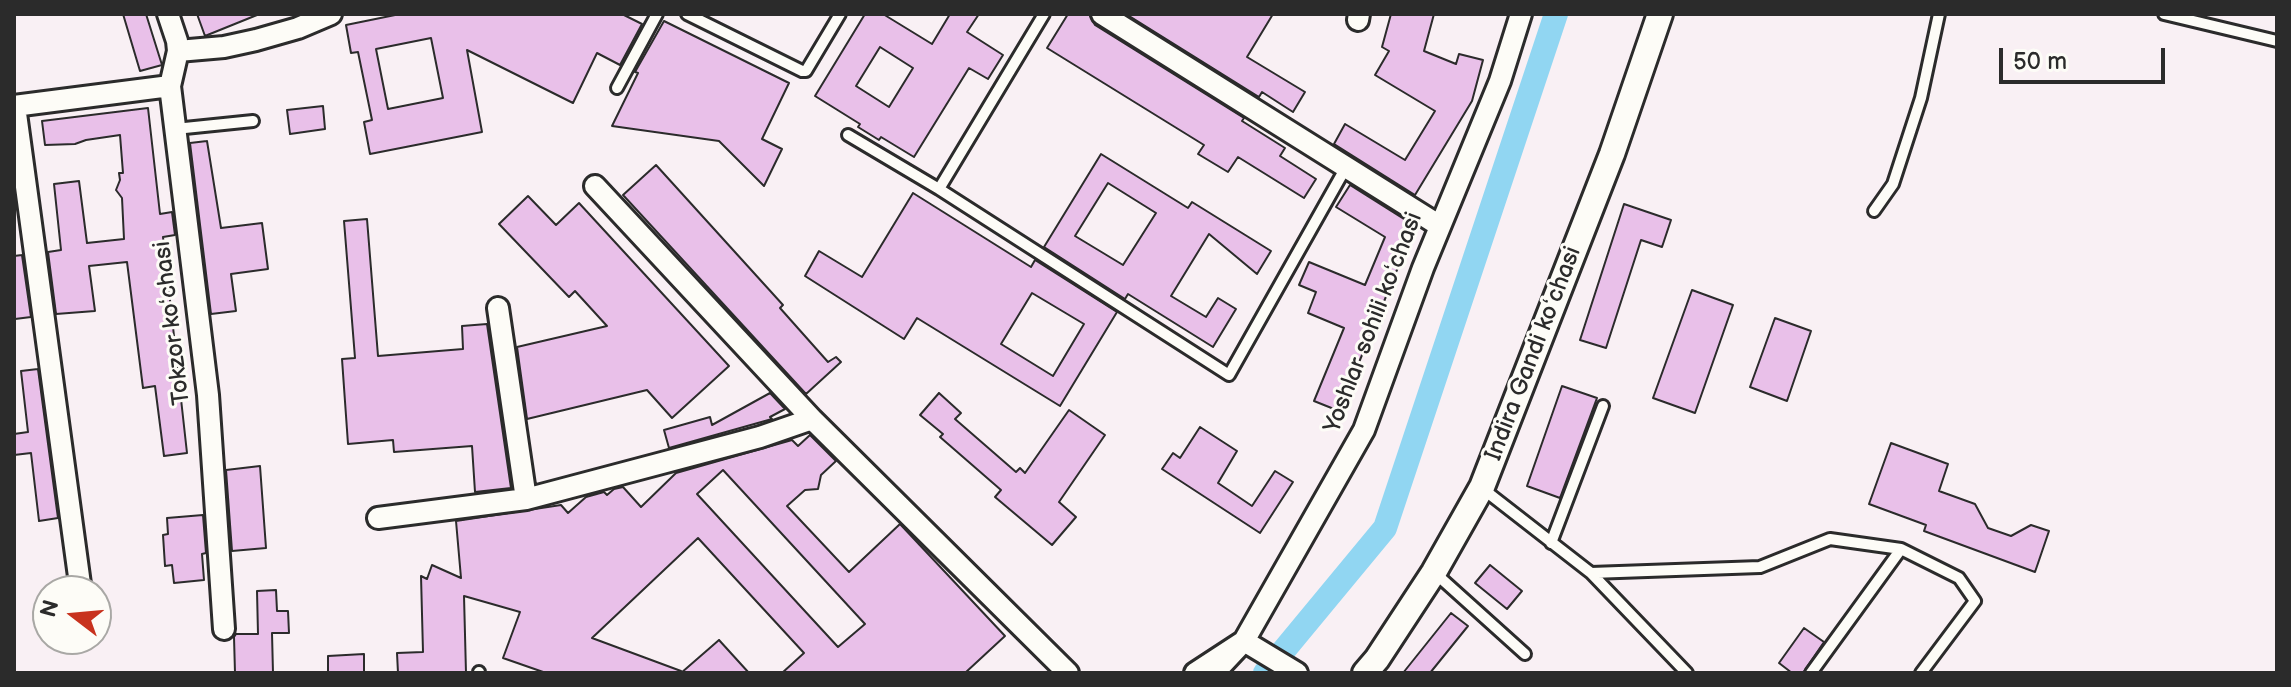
<!DOCTYPE html>
<html>
<head>
<meta charset="utf-8">
<style>
  body { margin:0 }
  #map { position:relative; width:2291px; height:687px; overflow:hidden; background:#f9f0f4; font-family:"Balsamiq Sans",sans-serif }
  canvas { display:block }
  .frame { position:absolute; inset:0; border:16px solid #2b2b2b; pointer-events:none }
  .north { position:absolute; left:32px; top:575px; width:80px; height:80px; box-sizing:border-box; background:#fdfcf7; border:2px solid #a9a8a5; border-radius:50%; rotate:286deg; font-size:22px; font-weight:700; line-height:32px; text-align:center; color:#2b2b2b }
  .north::after { content:''; display:block; margin:auto; width:28px; height:36px; background:#c8321e; clip-path:polygon(50% 0,100% 100%,50% 72%,0 100%) }
  .scale { position:absolute; left:1999px; top:48px; width:166px; height:36px; box-sizing:border-box; border:4px solid #2b2b2b; border-top:0; padding-left:10px; font-size:24px; line-height:28px; white-space:nowrap; color:#2b2b2b; -webkit-text-stroke:6px #fdfcf7; paint-order:stroke }
</style>
</head>
<body>
<div id="map">
<canvas width="2291" height="687"></canvas>
<div class="frame"></div>
<div class="north">N</div>
<div class="scale">50 m</div>
</div>
<script>
const c = document.querySelector('canvas').getContext('2d');
c.lineJoin = 'round';
function shape(rows) {
  const path = new Path2D();
  for (const r of rows) {
    path.moveTo(r[0], r[1]);
    for (let i = 2; i < r.length; i += 2) path.lineTo(r[i], r[i + 1]);
  }
  return path;
}
function stroke(path, color, width, dash) {
  c.strokeStyle = color;
  c.lineWidth = width;
  c.lineCap = dash ? 'butt' : 'round';
  c.setLineDash(dash || []);
  c.stroke(path);
}
function fill(path, color) {
  c.fillStyle = color;
  c.fill(path, 'evenodd');
}
function write(font, color, halo, rows, align = 'center') {
  c.font = font + ' "Balsamiq Sans",sans-serif';
  c.lineWidth = 6;
  c.setLineDash([]);
  c.textBaseline = 'middle';
  c.strokeStyle = halo;
  c.fillStyle = color;
  for (const [text, x, y, turn = 0] of rows) {
    c.save();
    c.translate(x, y);
    c.rotate((+turn || 0) * Math.PI / 180);
    c.textAlign = isNaN(turn) ? turn : align;
    if (halo) c.strokeText(text, 0, 0);
    c.fillText(text, 0, 0);
    c.restore();
  }
}
const canal = shape([
  [1265,673,1385,528,1556,14]
]);
const building = shape([
  [123,14,146,14,162,65,140,71,123,14],
  [197,14,257,14,257,15,205,36,197,14],
  [400,14,622,14,642,24,620,65,597,53,573,103,467,50,482,132,370,154,364,122,372,120,358,52,351,53,346,25,400,14],
  [431,38,443,98,388,109,376,49,431,38],
  [865,14,883,14,932,44,950,14,979,14,967,32,1003,55,988,79,969,68,914,157,881,137,879,140,858,127,860,124,815,96,865,14],
  [880,47,913,68,889,107,856,86,880,47],
  [1068,14,1089,14,1095,25,1244,118,1242,121,1285,148,1280,156,1316,179,1304,198,1238,157,1228,172,1198,154,1204,145,1047,48,1068,14],
  [1126,14,1273,14,1247,57,1305,92,1293,112,1262,92,1259,97,1126,14],
  [1391,14,1434,14,1424,51,1456,64,1459,54,1483,60,1472,101,1415,195,1334,144,1345,124,1405,160,1435,111,1375,75,1389,51,1382,47,1391,14],
  [664,21,789,83,762,139,782,149,764,186,719,141,612,126,638,73,635,72,664,21],
  [323,106,325,129,290,134,287,110,323,106],
  [148,108,160,214,172,212,175,235,163,237,187,453,164,456,155,386,143,388,127,262,89,266,95,311,56,314,48,252,61,250,54,184,79,181,87,243,124,239,122,198,116,190,120,180,119,173,123,173,120,135,86,140,75,144,45,145,42,121,148,108],
  [207,141,221,228,262,223,268,269,231,274,236,311,211,314,190,143,207,141],
  [1101,154,1188,208,1192,202,1271,251,1257,274,1209,234,1171,296,1206,317,1218,298,1236,309,1213,347,1128,294,1125,299,1044,247,1101,154],
  [1108,183,1156,213,1123,265,1075,236,1108,183],
  [656,165,783,305,780,308,828,362,836,357,841,362,806,394,623,195,656,165],
  [1350,185,1415,226,1339,411,1314,401,1344,328,1308,313,1316,292,1299,285,1309,262,1365,285,1385,237,1336,207,1350,185],
  [913,193,1031,267,1035,260,1117,312,1060,406,917,318,904,339,805,276,819,251,862,277,913,193],
  [1032,293,1084,324,1053,376,1001,344,1032,293],
  [528,196,556,225,579,203,729,366,672,418,647,390,527,419,517,347,607,326,575,291,569,297,499,224,528,196],
  [1624,204,1671,220,1662,247,1641,240,1606,348,1580,340,1624,204],
  [367,219,378,356,463,349,462,326,487,324,511,488,475,492,472,446,394,452,393,440,348,444,342,359,355,358,344,221,367,219],
  [22,255,31,317,15,319,14,256,22,255],
  [1692,290,1733,305,1695,413,1653,398,1692,290],
  [1775,318,1811,331,1787,401,1750,387,1775,318],
  [38,369,58,518,39,521,31,453,14,455,14,434,28,432,21,371,38,369],
  [1562,386,1597,398,1560,498,1527,486,1562,386],
  [770,393,785,409,770,417,772,419,669,448,664,430,710,417,712,425,770,393],
  [939,393,961,413,955,419,1016,472,1020,468,1025,473,1069,410,1105,435,1059,502,1076,517,1052,545,995,497,1001,490,940,437,943,434,920,415,939,393],
  [1200,427,1237,451,1218,483,1252,506,1275,471,1293,482,1260,533,1162,469,1173,453,1180,458,1200,427],
  [810,435,836,461,821,475,818,489,805,490,787,506,849,572,900,524,1005,636,965,673,782,673,804,653,698,538,592,638,681,671,681,673,546,673,503,658,520,612,464,596,466,673,398,673,397,653,423,652,421,576,427,579,432,565,461,578,456,521,561,505,568,513,586,497,604,492,607,495,614,489,623,487,641,507,676,473,792,440,798,446,810,435],
  [723,470,865,624,838,647,697,494,723,470],
  [1891,443,1948,464,1939,491,1975,504,1988,528,2011,536,2031,525,2049,531,2035,572,1924,531,1926,525,1869,504,1891,443],
  [260,466,266,548,232,551,226,470,260,466],
  [203,515,206,553,202,554,204,580,174,583,172,565,165,566,163,535,168,534,167,518,203,515],
  [1490,565,1522,591,1507,609,1475,583,1490,565],
  [276,590,277,611,288,611,289,633,272,633,273,673,235,673,234,637,236,634,258,634,257,591,276,590],
  [1451,613,1468,626,1430,673,1403,673,1451,613],
  [1804,628,1824,642,1803,673,1792,673,1779,663,1804,628],
  [719,640,749,673,681,673,719,640],
  [364,654,364,673,328,673,328,656,364,654]
]);
const service = shape([
  [687,14,802,71,806,71,840,14],
  [2164,14,2277,41],
  [617,88,657,14],
  [175,129,253,121],
  [848,135,939,189,1229,375,1345,169],
  [939,189,1044,14],
  [1874,211,1893,184,1921,98,1939,14],
  [1483,489,1591,573,1687,673],
  [1551,543,1603,406],
  [1435,573,1525,654],
  [1591,573,1760,567,1830,539,1901,549,1959,578,1975,601,1921,673],
  [479,672,479,673],
  [1811,673,1901,549]
]);
const minor = shape([
  [168,14,177,41,178,51,170,86,208,395,224,629],
  [1102,14,1440,226],
  [1358,20,1359,14],
  [178,51,224,47,256,40,298,28,331,14],
  [14,106,170,86],
  [15,106,80,584],
  [595,186,812,419],
  [498,308,526,499,760,437,812,419,1068,673],
  [378,518,526,499],
  [1195,673,1244,641,1297,673],
  [1214,673,1244,641,1364,430,1423,268,1500,81,1521,14]
]);
const tertiary = shape([
  [1365,673,1377,659,1434,572,1482,487,1612,154,1660,14]
]);
const streetNames = [
  ["Tokzor koʻchasi",173,323,-97],
  ["Yoshlar sohili koʻchasi",1374,323,-69],
  ["Indira Gandi koʻchasi",1534,354,-69]
];
stroke(canal, '#91d6f2', 24);
fill(building, '#e9c0e9');
stroke(building, '#2b2b2b', 2);
stroke(service, '#2b2b2b', 16);
stroke(minor, '#2b2b2b', 26);
stroke(tertiary, '#2b2b2b', 30);
stroke(service, '#fdfcf7', 10);
stroke(minor, '#fdfcf7', 20);
stroke(tertiary, '#fdfcf7', 24);
write('24px', '#2b2b2b', '#fdfcf7', streetNames);
</script>
</body>
</html>
